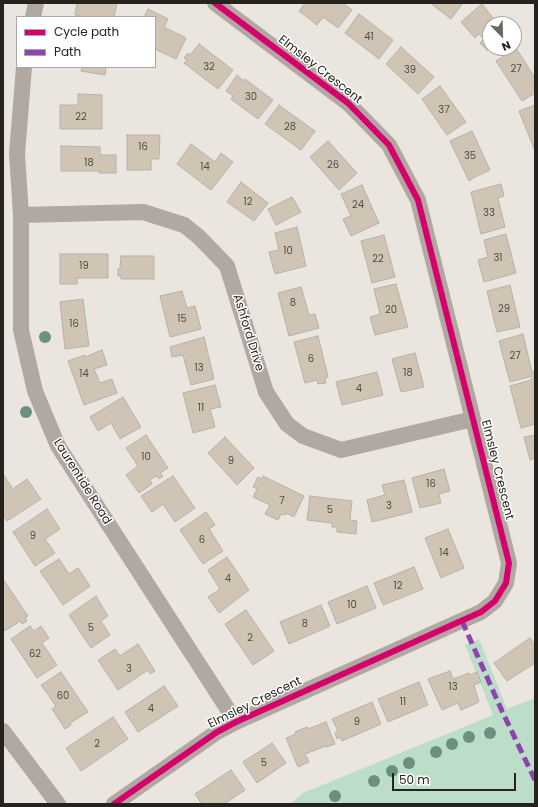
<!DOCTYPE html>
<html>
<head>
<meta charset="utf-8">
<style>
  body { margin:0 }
  #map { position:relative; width:538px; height:807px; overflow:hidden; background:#eae5de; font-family:Poppins,sans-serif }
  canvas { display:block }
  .frame { position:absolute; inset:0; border:4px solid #26231e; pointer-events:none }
  .legend { position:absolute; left:16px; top:16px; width:140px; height:52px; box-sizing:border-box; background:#fff; border:1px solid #a8a7a5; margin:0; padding:5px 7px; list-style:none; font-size:12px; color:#26231e }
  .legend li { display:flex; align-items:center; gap:8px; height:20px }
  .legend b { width:20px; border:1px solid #a8a7a5 }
  .north { position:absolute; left:482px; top:16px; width:40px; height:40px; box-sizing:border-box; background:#fff; border:1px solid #a8a7a5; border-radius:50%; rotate:157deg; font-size:11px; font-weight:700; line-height:16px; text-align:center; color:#26231e }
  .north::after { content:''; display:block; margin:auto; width:14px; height:18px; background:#6b6761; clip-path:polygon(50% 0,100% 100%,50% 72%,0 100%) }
  .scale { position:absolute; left:392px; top:773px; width:124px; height:18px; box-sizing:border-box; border:2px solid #26231e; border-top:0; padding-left:5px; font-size:12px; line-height:14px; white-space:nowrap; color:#26231e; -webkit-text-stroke:3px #fff; paint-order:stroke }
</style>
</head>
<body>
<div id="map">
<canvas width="538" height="807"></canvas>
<div class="frame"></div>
<ul class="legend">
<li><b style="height:5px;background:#d6006c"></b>Cycle path</li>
<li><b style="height:5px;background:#8e44ad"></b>Path</li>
</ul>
<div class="north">N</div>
<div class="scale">50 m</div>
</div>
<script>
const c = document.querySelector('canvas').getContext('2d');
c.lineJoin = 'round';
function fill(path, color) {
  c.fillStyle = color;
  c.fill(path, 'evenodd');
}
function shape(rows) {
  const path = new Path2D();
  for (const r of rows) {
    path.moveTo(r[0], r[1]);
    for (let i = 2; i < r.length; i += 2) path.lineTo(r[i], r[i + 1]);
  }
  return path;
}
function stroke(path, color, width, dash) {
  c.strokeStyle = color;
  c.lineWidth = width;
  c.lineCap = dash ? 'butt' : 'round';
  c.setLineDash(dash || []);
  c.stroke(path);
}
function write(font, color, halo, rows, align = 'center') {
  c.font = font + ' Poppins,sans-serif';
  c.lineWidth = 3;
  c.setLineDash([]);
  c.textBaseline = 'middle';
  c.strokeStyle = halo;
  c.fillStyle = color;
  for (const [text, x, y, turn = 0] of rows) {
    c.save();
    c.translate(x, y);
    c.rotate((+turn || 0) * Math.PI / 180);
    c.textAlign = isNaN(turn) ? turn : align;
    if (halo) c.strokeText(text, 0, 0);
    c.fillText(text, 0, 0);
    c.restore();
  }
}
const green = shape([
  [479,639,507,709,535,698,535,804,290,804,303,793,493,715,465,645]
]);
const building = shape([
  [77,3,117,3,114,17,87,17,75,15,77,3],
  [305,3,343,3,352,10,338,28,323,17,317,25,299,11,305,3],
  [430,3,463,3,451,19,430,3],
  [482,4,498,24,490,24,490,48,491,48,488,51,480,43,484,39,479,34,475,38,461,22,482,4],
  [148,9,168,19,164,27,186,38,176,59,155,49,155,17,144,17,148,9],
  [359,14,393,40,379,59,345,33,359,14],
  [199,44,233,70,218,89,184,63,187,60,184,58,188,53,190,55,199,44],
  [401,47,434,77,418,94,386,64,401,47],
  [516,48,535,78,535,93,522,101,496,61,516,48],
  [82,67,106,67,105,75,81,71,82,67],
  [237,75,244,81,245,79,273,100,258,119,231,99,233,96,226,91,237,75],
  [440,86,466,122,447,135,422,99,440,86],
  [78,94,102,95,102,129,60,129,60,105,78,105,78,94],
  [279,105,315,131,301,150,265,124,279,105],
  [535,105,535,151,519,111,535,105],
  [472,131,490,170,471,179,471,180,469,181,450,141,472,131],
  [127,135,160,135,159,159,151,159,151,170,127,170,127,135],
  [328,141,357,173,339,190,310,157,328,141],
  [191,144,215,162,221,153,233,162,211,190,177,164,191,144],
  [61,146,100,147,100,155,116,155,116,173,99,173,99,171,61,171,61,146],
  [241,182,268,203,254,221,227,202,241,182],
  [501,184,504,196,498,198,505,227,481,234,471,192,501,184],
  [362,185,379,223,351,236,343,219,351,216,341,194,362,185],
  [292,197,301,212,276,225,268,209,292,197],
  [297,227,306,266,275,274,269,252,279,250,275,233,297,227],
  [506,234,516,273,484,282,478,260,488,257,484,240,506,234],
  [384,235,395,277,372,283,361,241,384,235],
  [60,254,108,254,108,278,77,278,77,284,60,284,60,254],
  [121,256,154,256,154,279,121,279,121,276,118,276,118,269,120,268,121,256],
  [396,284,408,327,375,335,370,317,380,314,374,289,396,284],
  [510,285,520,327,497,332,487,291,510,285],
  [301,287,309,315,315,314,319,328,289,336,278,293,301,287],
  [182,291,187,308,195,306,201,329,170,337,160,296,182,291],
  [83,299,89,346,65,349,60,302,83,299],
  [523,334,532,372,535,371,535,377,534,378,533,376,510,382,499,341,523,334],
  [318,336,328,377,325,378,326,383,318,384,317,380,305,383,294,342,318,336],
  [204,337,214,379,191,385,183,355,172,357,170,347,204,337],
  [102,350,107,365,94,369,100,383,112,379,117,393,84,405,68,361,85,355,85,357,102,350],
  [415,353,424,387,401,392,392,359,415,353],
  [377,372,383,395,342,405,336,382,377,372],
  [535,378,535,424,521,428,510,386,531,380,531,379,535,378],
  [215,385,221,407,210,409,215,427,193,433,183,393,215,385],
  [123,397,141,427,120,439,111,423,98,431,90,417,123,397],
  [146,435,168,468,160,473,163,476,159,479,156,476,150,480,152,484,139,493,126,475,138,466,126,448,146,435],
  [535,435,535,458,530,460,524,437,535,435],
  [225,437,254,468,237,485,208,453,225,437],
  [444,469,450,491,439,494,441,503,420,508,412,478,444,469],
  [3,474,13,489,27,479,41,499,7,521,3,515,3,474],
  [173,476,195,508,175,522,163,504,152,512,141,496,173,476],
  [263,476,304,496,294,517,286,513,285,515,281,514,278,520,265,514,270,505,253,497,257,489,253,487,258,477,262,479,263,476],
  [404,480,412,512,372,522,367,500,385,495,382,485,404,480],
  [310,496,352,501,350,520,357,521,356,534,337,532,337,527,332,527,332,523,307,520,310,496],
  [47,509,60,529,45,539,55,553,35,566,13,532,47,509],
  [206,512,215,525,209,529,223,551,203,564,180,530,206,512],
  [448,529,464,568,441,578,425,538,448,529],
  [227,557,249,590,219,613,208,597,220,589,208,570,227,557],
  [59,559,69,574,78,568,90,586,63,605,40,571,59,559],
  [414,567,423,589,383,605,374,583,414,567],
  [3,579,28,616,25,618,27,621,22,624,20,621,5,631,3,628,3,579],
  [367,586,376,608,337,624,328,602,367,586],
  [96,596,108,616,101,621,110,635,91,648,69,615,96,596],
  [321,605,330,626,289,644,280,622,321,605],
  [246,610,274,651,253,665,225,624,246,610],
  [30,626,34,631,41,626,49,638,42,643,57,665,37,678,11,639,30,626],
  [530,638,535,645,535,663,507,681,494,663,530,638],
  [138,644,155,671,150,674,148,670,118,690,98,660,115,649,120,656,138,644],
  [450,671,453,679,469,673,470,675,477,672,481,682,474,685,479,702,461,710,458,703,442,710,428,679,450,671],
  [61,672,88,712,70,723,71,725,65,729,52,709,56,706,41,685,61,672],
  [419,682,428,705,388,722,378,699,419,682],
  [164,686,178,706,138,732,125,712,164,686],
  [372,702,381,724,342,741,340,737,337,739,335,733,338,731,332,719,372,702],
  [113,717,128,739,81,771,66,748,113,717],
  [326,722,335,744,326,747,326,746,305,754,309,762,298,767,286,738,296,734,295,732,307,727,308,729,326,722],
  [272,743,286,763,257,783,243,762,272,743],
  [231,770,245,790,224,804,202,804,195,794,231,770]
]);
const minor = shape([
  [33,17,36,3],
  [24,67,17,154,21,215,21,330,35,391,58,446,236,722],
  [21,215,143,212,184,225,199,237,227,266,266,392,287,424,303,436,341,450,473,419],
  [3,731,58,804],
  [114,804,217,732,236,722,481,612,495,601,506,583,509,563,418,200,389,145,348,103,215,3]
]);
const quiet = shape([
  [462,621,502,711,535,780]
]);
const cycleway = shape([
  [114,804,217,732,236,722,481,612,495,601,506,583,509,563,418,200,389,145,348,103,215,3]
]);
const trees = [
  [45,337],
  [26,412],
  [490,733],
  [469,737],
  [452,744],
  [436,752],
  [409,763],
  [392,771],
  [374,781],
  [335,796]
];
const numberNames = [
  ["41",369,37],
  ["32",209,67],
  ["27",516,69],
  ["39",410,70],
  ["30",251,97],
  ["37",444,110],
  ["22",81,117],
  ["28",290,127],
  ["16",143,147],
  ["35",470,156],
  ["18",89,163],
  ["26",333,165],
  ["14",205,167],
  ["12",248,202],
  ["24",358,205],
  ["33",489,213],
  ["10",288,251],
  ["31",498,258],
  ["22",378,259],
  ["19",84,266],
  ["8",293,303],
  ["29",504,309],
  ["20",391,310],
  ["15",182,319],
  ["16",74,324],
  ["27",515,356],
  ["6",311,359],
  ["13",199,368],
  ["18",408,373],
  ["14",84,374],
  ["4",359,389],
  ["11",201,408],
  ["10",146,457],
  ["9",231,461],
  ["16",431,484],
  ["7",282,501],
  ["3",389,506],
  ["5",330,510],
  ["9",33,536],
  ["6",202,540],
  ["14",444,553],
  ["4",228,579],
  ["12",398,586],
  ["10",352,605],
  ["8",305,624],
  ["5",91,628],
  ["2",250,638],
  ["62",35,654],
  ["3",129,669],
  ["13",453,687],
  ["60",63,696],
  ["11",403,702],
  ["4",151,709],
  ["9",357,722],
  ["2",97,744],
  ["5",264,763]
];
const streetNames = [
  ["Elmsley Crescent",320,70,38],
  ["Ashford Drive",248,333,73],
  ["Elmsley Crescent",497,470,76],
  ["Laurentide Road",82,482,58],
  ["Elmsley Crescent",255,703,-26]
];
fill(green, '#bcddc8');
fill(building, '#d0c5b4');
stroke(building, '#b4b1ab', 1);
stroke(minor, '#b1a8a1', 16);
stroke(quiet, '#8e44ad', 5, [10, 5]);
stroke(cycleway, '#d6006c', 6);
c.fillStyle = '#6a9180';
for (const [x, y] of trees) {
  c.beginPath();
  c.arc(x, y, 6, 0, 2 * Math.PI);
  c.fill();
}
write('10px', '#504c44', null, numberNames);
write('12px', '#26231e', '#fff', streetNames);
</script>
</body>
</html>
